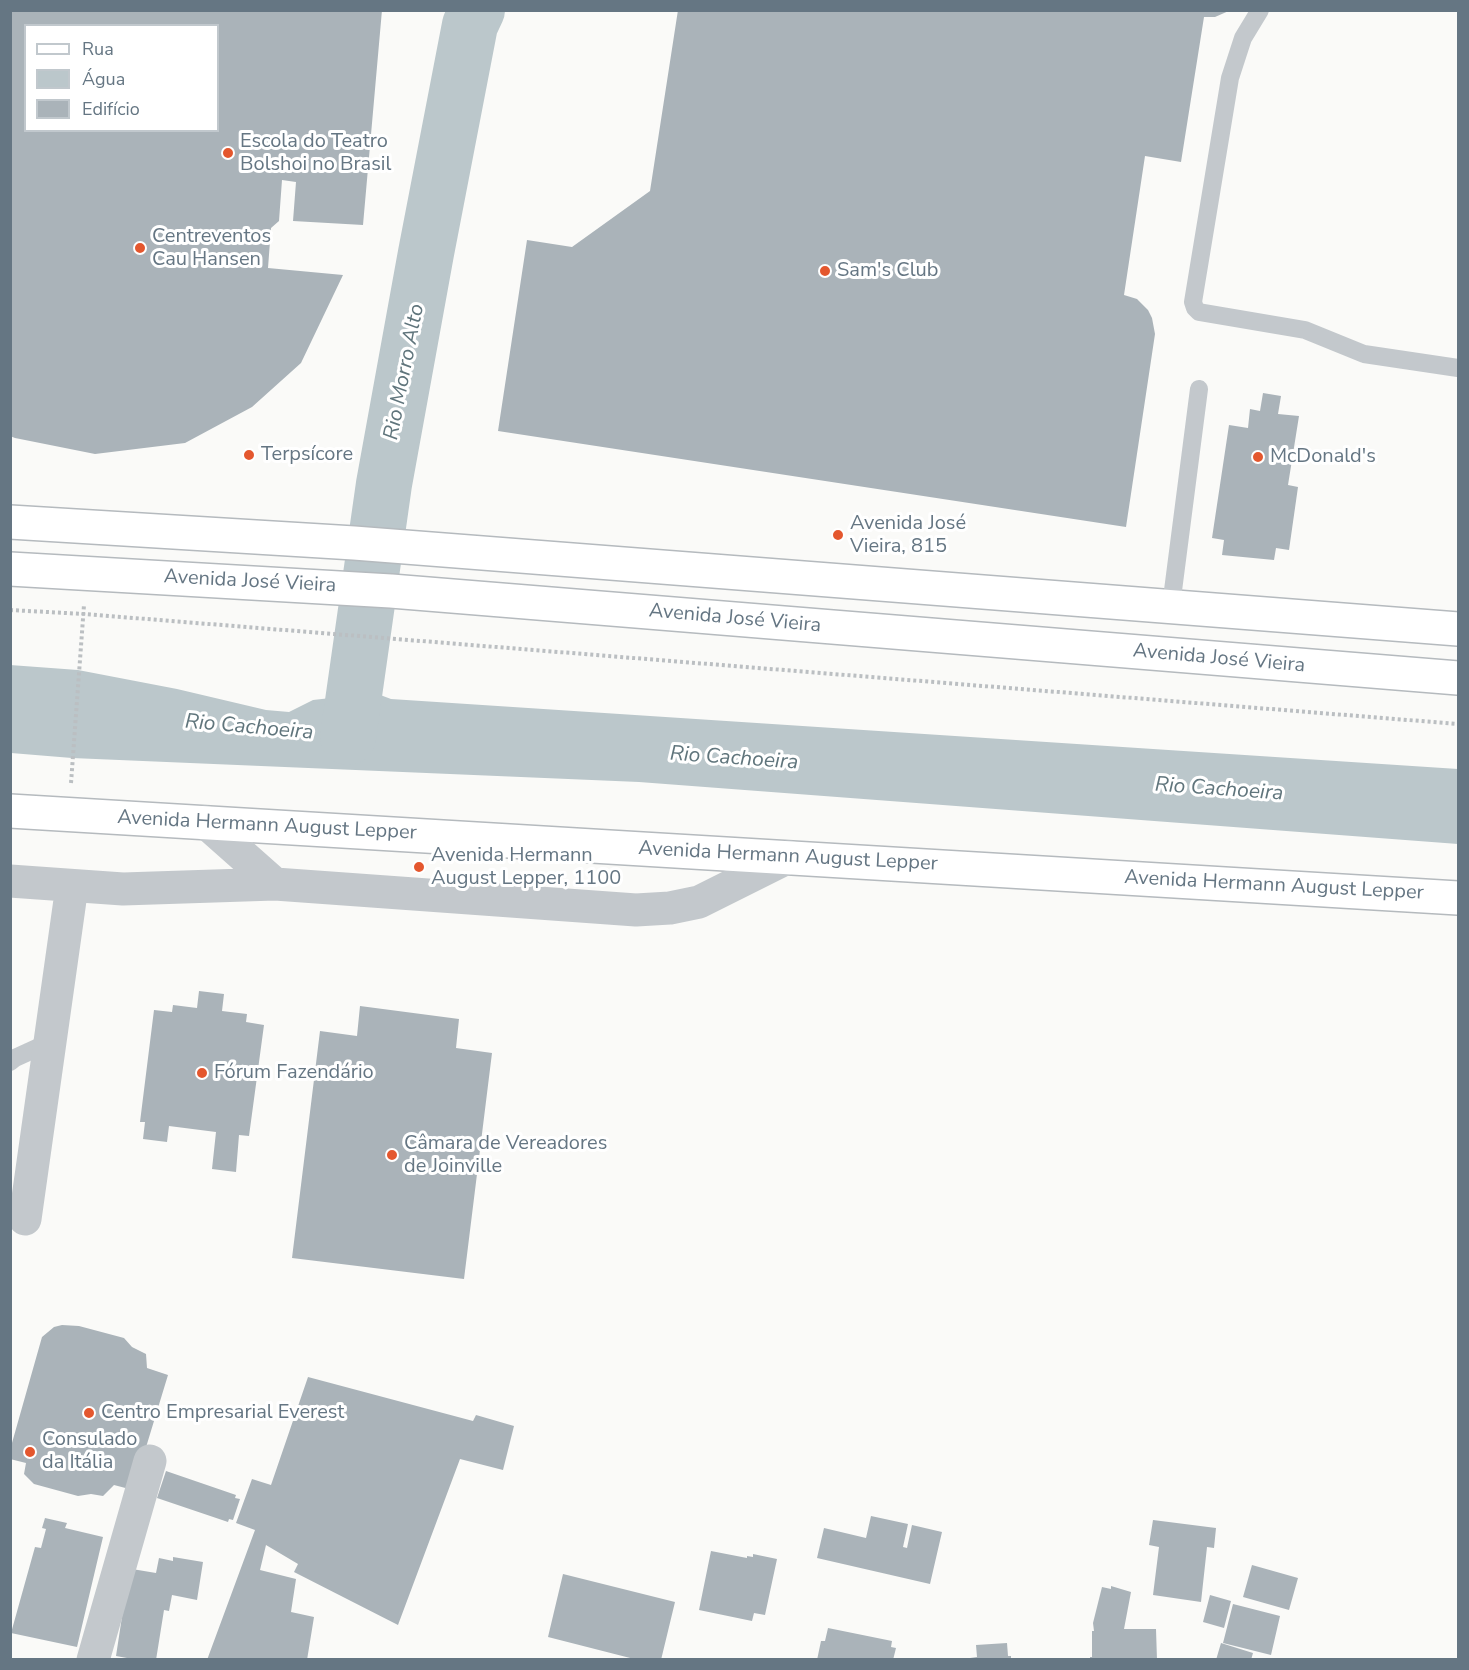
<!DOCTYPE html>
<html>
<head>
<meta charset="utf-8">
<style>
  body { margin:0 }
  #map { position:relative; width:1469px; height:1670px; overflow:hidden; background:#fafaf8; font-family:"Nunito Sans",sans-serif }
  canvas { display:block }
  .frame { position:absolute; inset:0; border:12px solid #657683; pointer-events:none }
  .legend { position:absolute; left:24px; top:24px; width:195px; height:108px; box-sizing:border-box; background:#fff; border:2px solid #c1c8cd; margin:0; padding:8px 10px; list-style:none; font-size:18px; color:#657683 }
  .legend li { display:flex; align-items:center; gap:12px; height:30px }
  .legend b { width:30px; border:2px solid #c1c8cd }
</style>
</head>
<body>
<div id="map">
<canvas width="1469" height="1670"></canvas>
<div class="frame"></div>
<ul class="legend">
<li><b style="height:8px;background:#fff"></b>Rua</li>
<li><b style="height:16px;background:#bbc7cb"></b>Água</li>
<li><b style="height:16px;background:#aab3b9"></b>Edifício</li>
</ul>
</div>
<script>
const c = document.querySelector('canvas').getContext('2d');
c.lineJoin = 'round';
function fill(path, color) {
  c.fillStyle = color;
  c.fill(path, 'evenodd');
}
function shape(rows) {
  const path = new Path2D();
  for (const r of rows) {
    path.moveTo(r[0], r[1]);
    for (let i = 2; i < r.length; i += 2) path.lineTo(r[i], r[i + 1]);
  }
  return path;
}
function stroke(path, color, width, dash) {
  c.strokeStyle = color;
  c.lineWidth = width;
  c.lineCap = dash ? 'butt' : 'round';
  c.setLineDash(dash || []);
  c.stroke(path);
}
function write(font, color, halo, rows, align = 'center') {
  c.font = font + ' "Nunito Sans",sans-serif';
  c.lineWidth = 6;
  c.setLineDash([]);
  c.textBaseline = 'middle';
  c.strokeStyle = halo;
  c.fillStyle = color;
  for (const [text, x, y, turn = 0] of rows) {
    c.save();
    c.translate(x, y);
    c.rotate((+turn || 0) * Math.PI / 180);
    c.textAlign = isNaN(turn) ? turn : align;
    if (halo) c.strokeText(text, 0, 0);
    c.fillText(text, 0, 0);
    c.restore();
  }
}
const water = shape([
  [10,665,78,670,177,689,266,710,289,712,313,700,375,693,391,699,1458,769,1458,844,639,782,72,758,11,753]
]);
const river = shape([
  [348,737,384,484,426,253,470,25,477,10]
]);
const building = shape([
  [10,10,382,10,363,225,293,221,296,182,282,180,279,221,271,228,268,268,343,275,301,363,252,407,185,443,95,454,15,438,10,436],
  [26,26,218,26,218,130,26,130],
  [678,10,1231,10,1215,17,1204,17,1181,162,1145,156,1124,295,1137,299,1148,310,1152,318,1155,334,1126,527,498,431,527,240,572,247,650,191],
  [1263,393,1281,396,1278,414,1299,416,1288,485,1298,487,1289,550,1276,548,1274,560,1222,555,1224,540,1212,538,1229,425,1248,428,1250,409,1260,411],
  [199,991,224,994,222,1011,247,1014,246,1022,264,1025,249,1136,239,1135,236,1172,212,1169,216,1132,169,1126,167,1142,143,1139,145,1122,140,1122,154,1010,172,1012,173,1005,197,1008],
  [360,1006,459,1019,456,1048,492,1053,464,1279,292,1258,320,1031,357,1036],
  [62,1325,79,1326,124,1338,132,1347,146,1354,147,1368,168,1375,133,1490,114,1485,103,1496,91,1494,78,1496,34,1484,24,1474,26,1463,10,1459,10,1450,42,1337,54,1327],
  [308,1377,473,1421,476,1415,514,1426,503,1470,460,1459,398,1625,294,1572,298,1564,266,1545,260,1570,296,1579,291,1612,314,1617,307,1660,207,1660,255,1530,236,1523,252,1479,271,1485],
  [166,1471,236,1495,235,1498,240,1499,233,1520,229,1519,228,1522,157,1498],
  [871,1516,908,1524,903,1547,907,1548,912,1525,942,1532,930,1584,817,1558,824,1528,866,1538],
  [45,1518,67,1523,65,1528,103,1537,77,1647,11,1633,35,1547,41,1548,46,1529,42,1528],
  [1153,1520,1216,1528,1214,1548,1207,1547,1201,1602,1153,1595,1159,1547,1149,1545],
  [711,1551,747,1558,747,1556,753,1557,753,1554,777,1559,765,1615,754,1613,752,1621,699,1610],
  [173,1557,203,1562,197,1600,172,1595,169,1611,164,1610,156,1660,138,1660,116,1656,125,1597,132,1569,156,1573,159,1558,173,1561],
  [1252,1565,1298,1578,1289,1610,1243,1597],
  [563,1574,675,1602,661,1660,638,1660,548,1637],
  [1111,1586,1131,1592,1124,1629,1156,1629,1157,1660,1090,1660,1090,1657,1092,1657,1092,1631,1094,1631,1093,1623,1102,1587,1111,1589],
  [1210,1595,1231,1601,1224,1628,1203,1622],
  [1233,1604,1280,1616,1271,1655,1223,1643],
  [828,1628,892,1641,891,1647,896,1648,893,1660,817,1660,821,1641,825,1641],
  [1007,1643,1008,1656,1011,1656,1011,1660,970,1660,970,1658,977,1657,976,1645],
  [1221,1643,1253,1653,1251,1660,1216,1660]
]);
const path = shape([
  [10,610,84,614,1458,724],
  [71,783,84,605]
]);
const service = shape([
  [1260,10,1243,38,1230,78,1193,302,1195,308,1199,312,1305,330,1364,354,1458,368],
  [1171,606,1199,389],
  [10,1062,15,1058,50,1042]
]);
const minor = shape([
  [205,822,275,884],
  [10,881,123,889,275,884,636,910,670,908,699,902,789,857],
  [25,1219,72,886],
  [93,1660,150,1461]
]);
const primary = shape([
  [10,522,354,543,1458,629],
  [10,569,391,591,1458,678],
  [10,811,1458,898]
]);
const markers = [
  [228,153,6,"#e4572e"],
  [140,248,6,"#e4572e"],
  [825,271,6,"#e4572e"],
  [249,455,6,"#e4572e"],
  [1258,457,6,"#e4572e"],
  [838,535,6,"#e4572e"],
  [419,867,6,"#e4572e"],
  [202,1073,6,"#e4572e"],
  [392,1155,6,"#e4572e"],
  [89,1413,6,"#e4572e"],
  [30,1452,6,"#e4572e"]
];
const poiNames = [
  ["Escola do Teatro",240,142],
  ["Bolshoi no Brasil",240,165],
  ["Centreventos",152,237],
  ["Cau Hansen",152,260],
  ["Sam's Club",837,271],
  ["Terpsícore",261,455],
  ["McDonald's",1270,457],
  ["Avenida José",850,524],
  ["Vieira, 815",850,547],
  ["Avenida Hermann",431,856],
  ["August Lepper, 1100",431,879],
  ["Fórum Fazendário",214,1073],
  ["Câmara de Vereadores",404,1144],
  ["de Joinville",404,1167],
  ["Centro Empresarial Everest",101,1413],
  ["Consulado",42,1440],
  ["da Itália",42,1463]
];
const streetNames = [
  ["Avenida José Vieira",250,582,3],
  ["Avenida José Vieira",735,619,5],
  ["Avenida José Vieira",1219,659,5],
  ["Avenida Hermann August Lepper",267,826,3],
  ["Avenida Hermann August Lepper",788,857,3],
  ["Avenida Hermann August Lepper",1274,886,3]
];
const waterNames = [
  ["Rio Morro Alto",405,372,-79],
  ["Rio Cachoeira",249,728,5],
  ["Rio Cachoeira",734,759,4],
  ["Rio Cachoeira",1219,790,4]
];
fill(water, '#bbc7cb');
stroke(river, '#bbc7cb', 56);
fill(building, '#aab3b9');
stroke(primary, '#b5babe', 36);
stroke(path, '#bbbfc2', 4, [3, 3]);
stroke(service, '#c3c8cc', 18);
stroke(minor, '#c3c8cc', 33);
stroke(primary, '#fff', 33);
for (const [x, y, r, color] of markers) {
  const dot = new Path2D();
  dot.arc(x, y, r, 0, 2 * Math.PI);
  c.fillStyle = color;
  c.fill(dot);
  stroke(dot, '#fff', 2);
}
write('20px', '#657683', '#fff', poiNames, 'left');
write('20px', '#657683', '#fff', streetNames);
write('italic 21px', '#60757c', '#fff', waterNames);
</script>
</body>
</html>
